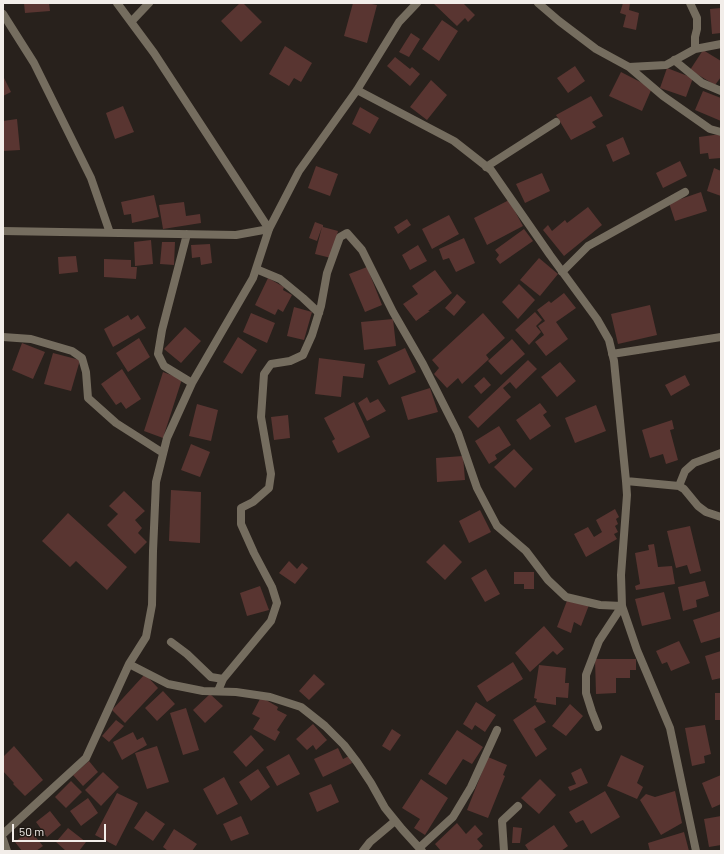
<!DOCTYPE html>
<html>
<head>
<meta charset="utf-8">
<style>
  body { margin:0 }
  #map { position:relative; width:724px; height:854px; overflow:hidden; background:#28211c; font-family:Barlow,sans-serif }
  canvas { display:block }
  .frame { position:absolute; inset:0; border:4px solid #f2ede9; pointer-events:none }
  .scale { position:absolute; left:12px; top:824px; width:94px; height:18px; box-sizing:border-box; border:2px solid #f2ede9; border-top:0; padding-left:5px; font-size:12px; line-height:14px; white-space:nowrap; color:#f2ede9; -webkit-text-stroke:3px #1e1813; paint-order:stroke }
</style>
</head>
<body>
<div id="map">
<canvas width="724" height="854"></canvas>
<div class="frame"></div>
<div class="scale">50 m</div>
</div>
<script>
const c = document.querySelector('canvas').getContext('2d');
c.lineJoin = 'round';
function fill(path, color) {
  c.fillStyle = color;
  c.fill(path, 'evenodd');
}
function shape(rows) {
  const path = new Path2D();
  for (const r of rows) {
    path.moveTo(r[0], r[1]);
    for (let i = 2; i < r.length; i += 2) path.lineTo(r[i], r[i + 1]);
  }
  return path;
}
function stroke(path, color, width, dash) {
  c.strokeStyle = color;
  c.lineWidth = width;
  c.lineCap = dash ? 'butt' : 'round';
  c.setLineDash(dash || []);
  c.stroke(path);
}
const building = shape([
  [24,3,49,3,50,11,25,13],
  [240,3,243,3,262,22,241,42,221,21],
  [353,3,366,3,377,5,367,43,344,36],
  [433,3,463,3,475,15,468,22,465,18,457,26],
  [623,3,630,3,629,10,639,13,636,30,623,27,626,15,620,13],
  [721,8,721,33,712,34,710,9],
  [442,20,458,31,439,61,422,49],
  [411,33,420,39,409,57,399,52],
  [285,46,312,63,301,82,294,78,289,86,269,74],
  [703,50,721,61,721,77,715,85,690,70],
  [395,57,410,69,412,67,420,74,410,86,387,66],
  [575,66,585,81,568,93,557,78],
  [667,68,693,78,686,97,660,88],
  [621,72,652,88,642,111,609,96],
  [3,76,11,92,3,96],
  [431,80,447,95,427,120,410,107],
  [703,91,721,98,721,121,695,110],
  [591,96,603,116,592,122,596,127,571,140,556,115],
  [123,106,134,132,115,139,106,113],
  [360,107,379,118,370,134,352,124],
  [17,119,20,150,3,151,3,127,4,127,3,121],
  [721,134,721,158,709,159,708,153,700,154,699,137],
  [623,137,630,154,613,162,606,145],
  [680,161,687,176,663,188,656,173],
  [316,166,338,174,330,196,308,188],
  [714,168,721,171,721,196,707,191],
  [542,173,550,191,525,203,516,184],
  [701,192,707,211,675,221,669,203],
  [154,195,159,217,132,223,131,214,124,215,121,202],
  [511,199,511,204,523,226,487,245,474,218],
  [184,202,186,216,200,214,201,223,163,229,159,205],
  [588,207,602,225,564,256,543,230,548,225,552,231,565,220,567,223],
  [449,215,459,234,432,249,422,229],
  [407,219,411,225,398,234,394,227],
  [315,222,323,225,323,227,338,231,331,258,315,254,322,227,317,241,309,238],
  [524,229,533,241,500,264,496,259,499,255,495,250],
  [464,238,475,263,456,272,449,258,443,260,439,249],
  [151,240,153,264,135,266,134,242],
  [162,242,175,242,174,265,160,264],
  [210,244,212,263,201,265,200,257,192,258,191,245],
  [418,245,427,261,410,270,402,255],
  [76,256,78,272,59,274,58,257],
  [539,258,558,274,540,296,520,280],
  [104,259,131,260,131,267,137,267,136,279,104,277],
  [367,267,382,305,365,312,349,274],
  [435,270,452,293,428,311,430,311,416,321,403,304,418,294,412,286],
  [268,278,284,287,283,290,292,295,283,312,278,309,275,315,255,305],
  [519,284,535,300,518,319,502,302],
  [564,293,576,308,556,322,568,339,546,356,535,342,544,335,538,326,545,321,537,310,549,301,551,303],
  [457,294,466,302,454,316,445,308],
  [650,305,657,335,618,344,611,314],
  [294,307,312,312,304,340,287,336],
  [535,312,542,320,536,326,541,332,529,345,515,330],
  [251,313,275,323,267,343,243,332],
  [483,313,505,338,486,355,489,359,462,384,458,378,447,388,434,374,439,368,432,360],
  [128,315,131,320,138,315,146,328,113,347,104,329],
  [393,319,396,346,364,350,361,322],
  [185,327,201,341,181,363,164,349],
  [238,337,257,350,242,374,223,362],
  [139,338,150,357,128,372,116,353],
  [512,339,525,354,501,375,488,361],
  [22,343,45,352,33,379,12,370],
  [405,348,416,372,389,385,377,361],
  [53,353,80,360,71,391,44,384],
  [319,358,365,364,363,378,343,376,341,397,315,394],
  [528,360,537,369,516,389,510,382,503,388,511,397,478,428,468,417],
  [560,362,576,381,557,397,541,377],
  [122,369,141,399,126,409,121,402,116,405,101,384],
  [163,372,182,379,163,438,144,431],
  [685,375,690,385,671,396,665,385],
  [484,377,491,385,481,394,474,386],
  [430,388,438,412,408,420,401,397],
  [367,397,370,403,378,399,386,411,367,421,358,403],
  [354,402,370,437,338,453,332,441,335,439,324,418],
  [540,403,547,412,543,415,551,426,530,440,516,420],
  [197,404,218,410,211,441,189,436],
  [596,405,606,431,575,443,565,418],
  [288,415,290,438,274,440,271,417],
  [672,420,674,429,670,430,678,460,666,464,663,454,650,458,642,430],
  [499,426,511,445,495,455,497,459,489,464,475,441],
  [191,444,210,452,200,477,181,470],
  [514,449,533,469,515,488,494,467],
  [463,456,465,480,437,482,436,458],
  [171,490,201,492,200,543,169,541],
  [124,491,145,511,135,520,142,528,138,533,147,542,135,554,107,525,118,514,109,506],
  [615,509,619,517,616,519,618,524,615,526,618,532,614,534,617,539,586,557,574,534,588,527,594,537,602,532,596,520],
  [480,510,491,532,469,543,459,521],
  [68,513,127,567,107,590,76,561,70,567,42,541],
  [690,526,701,571,690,574,687,565,676,568,667,531],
  [444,544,462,562,445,580,426,562],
  [654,544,658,567,672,566,675,584,636,590,635,586,640,584,635,553,649,550,648,545],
  [289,561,297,569,302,563,308,568,295,584,279,573],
  [486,569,500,594,485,602,471,578],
  [514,572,534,572,534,589,524,589,524,584,514,584],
  [705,581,709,596,696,600,697,607,683,611,678,587],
  [260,586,269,610,247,616,240,593],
  [664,592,671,619,642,626,635,599],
  [568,598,589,605,581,626,574,622,571,633,557,627],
  [721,611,721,637,701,643,693,620],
  [544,626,564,649,557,655,553,651,530,672,515,653],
  [679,641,690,663,671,671,667,662,662,664,656,651],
  [721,651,721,678,712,680,705,656],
  [595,659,636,659,636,670,630,670,630,678,616,678,616,693,596,694],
  [513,662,523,679,487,702,477,686],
  [539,665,566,668,565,683,569,683,568,698,556,697,556,705,536,702,537,699,534,698],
  [145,674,158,688,125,723,112,710],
  [314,674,325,684,309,700,299,691],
  [163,691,175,704,157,721,145,708],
  [715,693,721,693,721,720,715,720],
  [210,694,223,706,205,723,193,710],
  [261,697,278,707,277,710,287,715,277,730,280,732,275,741,253,729,260,718,252,714],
  [476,702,496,715,485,732,475,725,472,730,463,724],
  [570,704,583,716,566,736,552,726],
  [535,705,546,722,534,729,547,749,536,757,513,720],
  [186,708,199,750,183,755,170,713],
  [116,720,124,726,109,742,102,736],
  [313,724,327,740,316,750,313,745,307,750,296,739],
  [705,725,711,754,704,756,705,763,692,766,685,728],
  [392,729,401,735,390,751,382,746],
  [457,730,483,747,472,764,463,759,446,785,428,774],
  [133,732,137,740,143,737,147,745,122,760,113,742],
  [251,735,264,750,246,767,233,752],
  [14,746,43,780,25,796,13,784,14,783,3,771,3,757],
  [157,746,169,782,147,789,135,753],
  [338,748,343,759,349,756,352,763,323,777,314,759],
  [289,754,300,774,277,786,266,767],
  [621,755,644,766,637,783,643,787,637,799,607,786],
  [488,757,507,765,503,775,505,776,488,818,467,810],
  [89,761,98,772,83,786,73,775],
  [581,768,588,783,570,791,568,787,576,784,571,773],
  [258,769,270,787,251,801,239,782],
  [103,772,119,787,101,806,85,790],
  [721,775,721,804,712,808,702,783],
  [224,777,238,804,217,815,203,789],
  [421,779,448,798,425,835,414,828,420,819,402,808],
  [540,779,556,795,539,814,521,798],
  [71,781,82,792,66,808,55,797],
  [331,784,339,802,317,812,309,793],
  [605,791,620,817,591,834,583,820,576,823,569,812],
  [675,791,682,823,661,835,640,800,646,794,655,797],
  [117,793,138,803,116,846,95,835],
  [88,798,98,813,81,826,70,811],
  [50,811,61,825,47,837,36,822],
  [146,811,165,824,153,841,134,828],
  [241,816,249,834,231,841,223,824],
  [721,816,721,845,709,847,704,819],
  [457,823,466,834,475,825,483,834,477,839,483,846,478,851,441,851,435,844],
  [554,825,568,846,561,851,529,851,525,845],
  [513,827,522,828,520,843,512,843],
  [68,828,86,842,79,851,66,851,56,842],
  [174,829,197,844,192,851,168,851,163,847],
  [30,830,43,846,36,851,22,851,15,842],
  [684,832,689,851,650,851,648,843]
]);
const street = shape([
  [538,3,559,21,596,49,629,67,666,65,695,49,721,44],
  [690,3,697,18,697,29,695,37,695,49],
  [3,14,34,63,91,178,110,233],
  [131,22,149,3],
  [674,60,702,83,721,91],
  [629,67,663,96,710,129,721,132],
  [357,90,454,141,491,170,550,255,597,319,609,340,614,361,626,481,627,495,621,575,622,606,637,650,670,728,696,851],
  [486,167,556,122],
  [3,231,236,235,269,229,154,53,117,3],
  [187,234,162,330,158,354,164,366,192,383],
  [256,269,280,279,303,298,319,313],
  [562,272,588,246,685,192],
  [3,337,31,339,72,351,82,358,86,372,88,398,116,423,163,453],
  [612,354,721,337],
  [626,481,679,486,684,489,698,506,706,512,721,517],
  [679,486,685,471,694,463,721,453],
  [171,642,187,654,211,677,223,679],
  [129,664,168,684,203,691,236,692,270,697,301,707,325,726,344,745,357,762,371,783,385,808,402,829,422,851],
  [218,691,223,679,271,621,277,603,272,587,254,553,241,524,241,508,253,502,269,488,271,474,261,417,264,374,271,364,290,361,303,355,312,335,321,306,327,273,340,237,347,233,362,250,393,312,423,364,458,433,477,488,497,526,526,551,548,580,566,597,600,605,622,606],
  [598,727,592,712,586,693,586,675,599,641,622,606],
  [3,834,86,758,129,664,146,637,152,605,153,551,156,482,167,438,192,383,253,278,269,229,299,171,357,90,399,22,417,3],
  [3,839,7,851],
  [419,848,453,817,471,787,497,730],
  [363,851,370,842,395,821],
  [504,851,502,821,518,806]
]);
fill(building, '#593531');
stroke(street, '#756d5f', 8);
</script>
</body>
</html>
